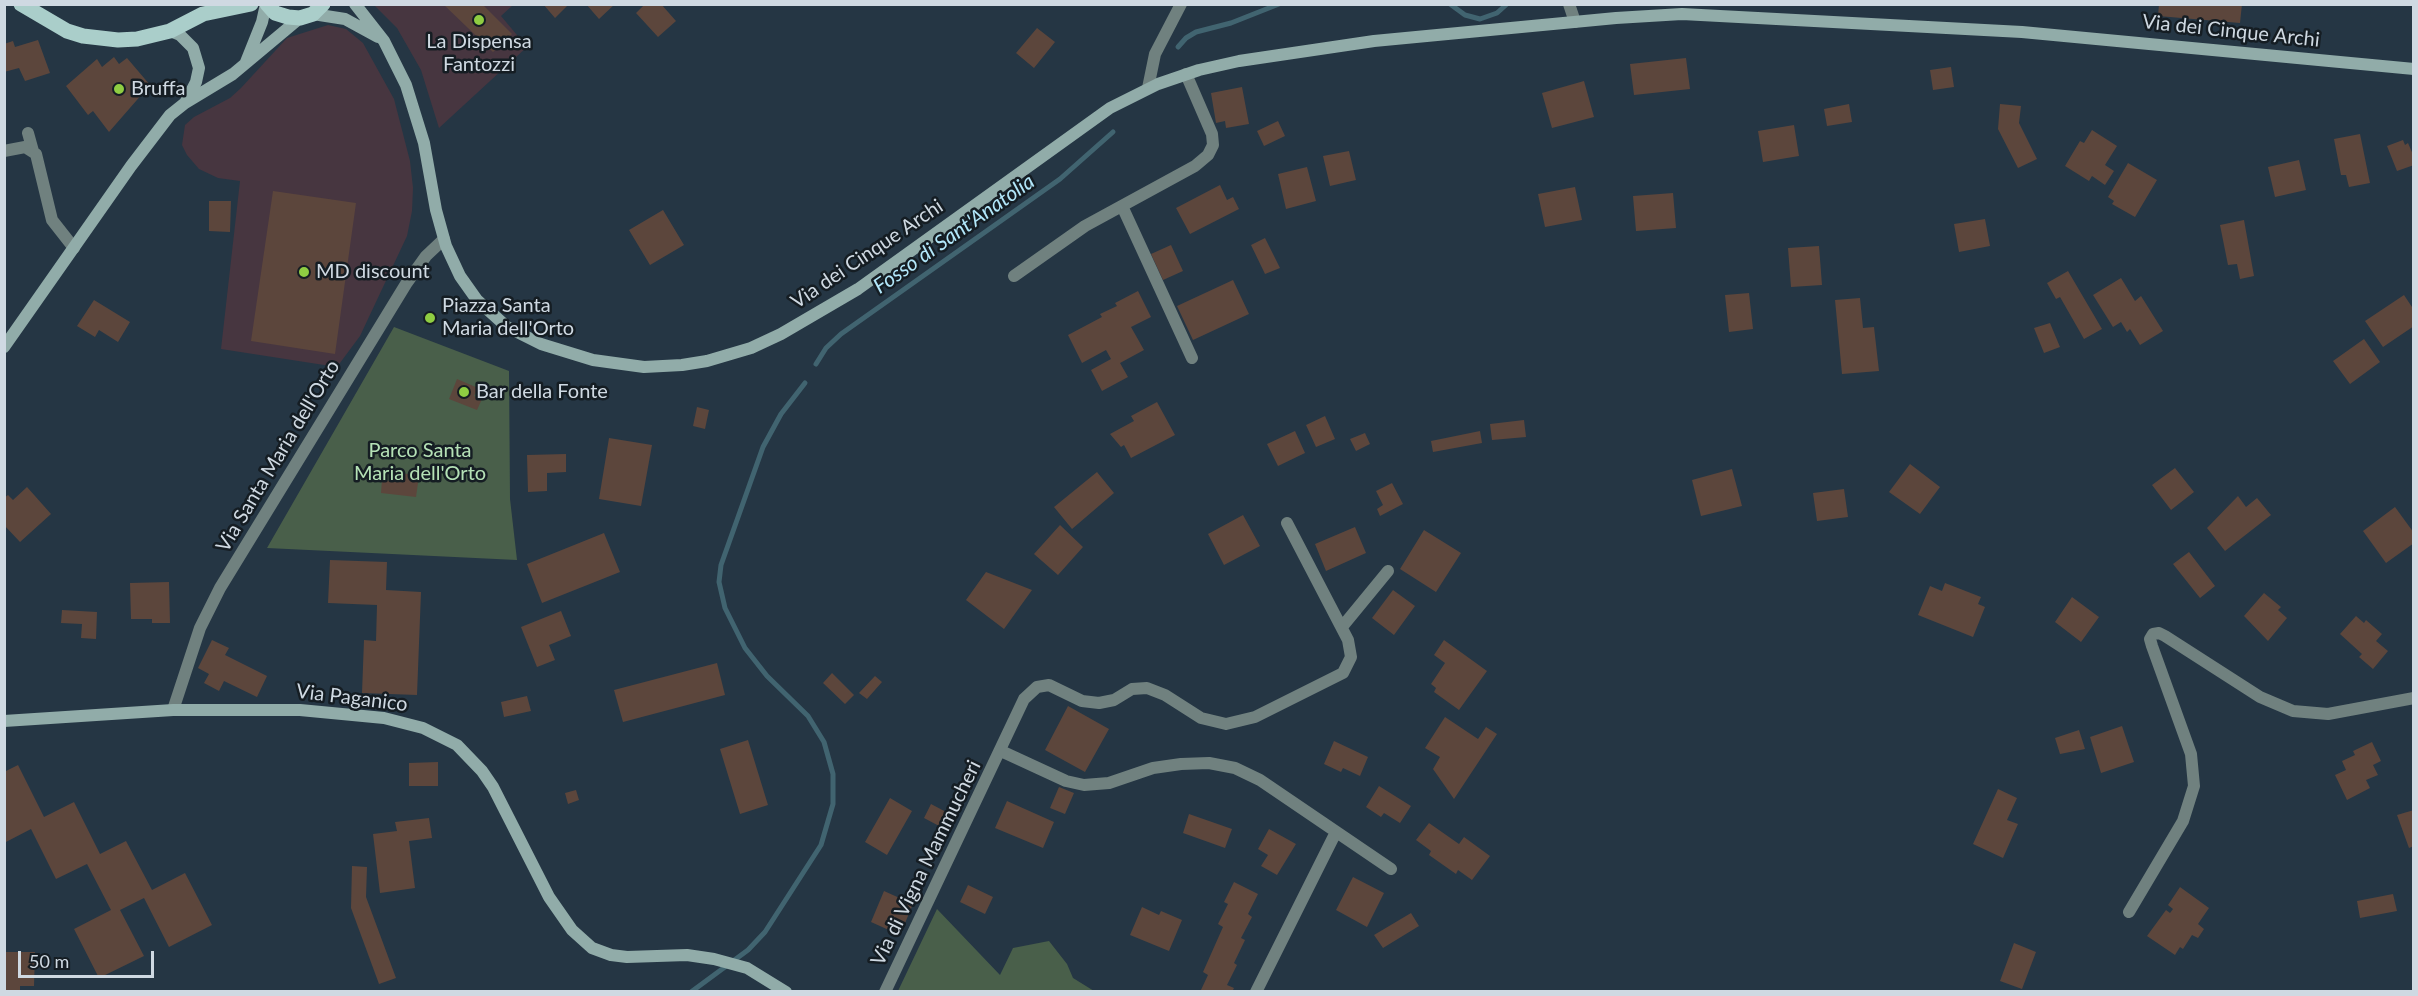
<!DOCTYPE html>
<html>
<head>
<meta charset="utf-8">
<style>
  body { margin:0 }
  #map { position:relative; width:2418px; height:996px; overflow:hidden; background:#253644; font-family:Lato,sans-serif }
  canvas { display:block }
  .frame { position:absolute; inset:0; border:6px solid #cfd9e2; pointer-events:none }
  .scale { position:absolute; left:18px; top:951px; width:136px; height:27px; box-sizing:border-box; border:3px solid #cfd9e2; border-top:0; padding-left:8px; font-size:18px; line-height:21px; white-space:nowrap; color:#cfd9e2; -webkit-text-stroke:4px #151d23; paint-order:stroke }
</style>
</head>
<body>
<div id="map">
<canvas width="2418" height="996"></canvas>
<div class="frame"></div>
<div class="scale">50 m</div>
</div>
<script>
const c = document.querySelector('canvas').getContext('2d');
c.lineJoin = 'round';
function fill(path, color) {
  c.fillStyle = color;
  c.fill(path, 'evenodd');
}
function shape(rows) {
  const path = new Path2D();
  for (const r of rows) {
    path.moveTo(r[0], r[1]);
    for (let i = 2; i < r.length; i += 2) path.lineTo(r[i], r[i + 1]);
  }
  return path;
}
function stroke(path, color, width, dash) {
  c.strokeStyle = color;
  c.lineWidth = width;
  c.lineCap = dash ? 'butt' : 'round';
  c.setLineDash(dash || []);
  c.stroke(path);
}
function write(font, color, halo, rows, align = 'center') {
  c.font = font + ' Lato,sans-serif';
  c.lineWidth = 5;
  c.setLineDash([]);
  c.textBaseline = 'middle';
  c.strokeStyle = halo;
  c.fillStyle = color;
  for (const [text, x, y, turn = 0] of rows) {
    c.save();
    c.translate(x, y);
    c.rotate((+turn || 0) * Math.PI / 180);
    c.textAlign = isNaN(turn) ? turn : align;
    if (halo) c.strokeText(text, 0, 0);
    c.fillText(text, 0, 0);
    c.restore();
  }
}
const commercial = shape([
  [374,5,513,5,501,16,527,47,439,128,421,70,397,28],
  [328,25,346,29,363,43,394,99,410,161,413,188,412,211,407,236,360,336,337,367,221,349,240,181,218,178,199,169,187,155,182,145,185,125,194,117,230,98,241,88,287,38]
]);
const green = shape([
  [394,327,509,371,510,499,517,560,267,548],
  [937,909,1000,975,1013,948,1049,941,1067,964,1073,978,1094,991,898,991]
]);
const stream = shape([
  [1450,4,1465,15,1480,19,1497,13,1507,4],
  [1178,47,1186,38,1196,32,1231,23,1279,4],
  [816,364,826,348,841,334,1060,179,1113,132],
  [691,992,748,950,765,932,821,845,833,804,833,774,824,742,808,716,767,676,745,648,725,608,719,582,721,565,763,447,781,414,805,383]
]);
const building = shape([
  [443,4,486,4,484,6,512,34,493,52],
  [543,4,569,4,555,18],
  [586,4,615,4,599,19],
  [645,4,661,4,676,21,658,37,636,13],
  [2159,4,2242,4,2240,23,2158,16],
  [1037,28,1055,42,1034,68,1016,53],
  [38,40,50,73,25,81,19,68,4,72,4,44,13,41,15,47],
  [114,57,119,64,127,58,150,85,109,132,93,111,88,115,66,86,97,59,102,67],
  [1686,58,1690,89,1634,95,1630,64],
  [1951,67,1954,87,1933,90,1930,70],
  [1584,81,1594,117,1552,128,1542,93],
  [1242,87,1249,124,1226,128,1225,121,1216,123,1211,93],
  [1849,104,1852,122,1827,126,1824,109],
  [2000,104,2021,106,2019,123,2037,159,2018,168,1998,129],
  [1278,121,1285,136,1264,146,1257,131],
  [1794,125,1799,156,1763,162,1758,131],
  [2092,130,2117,146,2105,165,2114,171,2105,185,2092,176,2089,181,2065,166,2080,141,2084,143],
  [2360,134,2370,183,2349,187,2346,175,2341,175,2334,139],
  [2403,140,2405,145,2408,143,2414,157,2414,165,2397,171,2387,146],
  [1349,151,1356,180,1330,186,1323,156],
  [2299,160,2306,190,2275,197,2268,167],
  [2128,163,2157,180,2135,217,2112,204,2114,201,2108,197],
  [1307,167,1316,201,1286,209,1278,174],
  [1220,185,1227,200,1233,197,1239,209,1190,234,1176,208],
  [1575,187,1582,220,1545,227,1538,194],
  [273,191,356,203,335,354,251,341],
  [1673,193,1676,228,1636,231,1633,196],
  [209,201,231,201,230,232,209,231],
  [663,210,684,245,650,265,629,230],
  [1985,219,1990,246,1959,252,1954,224],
  [2244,220,2254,276,2240,279,2237,264,2228,265,2220,225],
  [1265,238,1280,268,1265,274,1251,245],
  [1171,245,1183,271,1163,280,1151,254],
  [1819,246,1822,285,1791,287,1788,248],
  [2068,271,2102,329,2084,339,2060,297,2056,299,2047,283],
  [2121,278,2135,301,2141,296,2163,331,2140,345,2130,329,2127,332,2121,322,2113,327,2093,295],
  [1233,280,1249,314,1193,340,1177,306],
  [1138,291,1151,317,1131,327,1144,350,1120,363,1128,377,1102,391,1091,370,1111,359,1106,350,1082,363,1068,335,1102,317,1100,314,1117,306,1115,303],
  [1749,293,1753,329,1729,332,1725,295],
  [2404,295,2414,310,2414,326,2383,347,2365,321],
  [1860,298,1863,328,1874,327,1879,371,1842,374,1835,300],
  [94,300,130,322,118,342,99,330,95,337,77,326],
  [2050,323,2060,347,2044,353,2034,328],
  [2364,339,2380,362,2350,384,2333,361],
  [457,379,478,388,474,396,482,399,477,410,449,399],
  [1157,402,1175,435,1131,458,1124,445,1121,447,1110,434,1134,421,1131,416],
  [697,407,709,410,705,429,693,426],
  [1325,416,1335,439,1316,447,1306,425],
  [1524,420,1526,437,1492,440,1490,424],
  [1295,431,1305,453,1278,466,1267,444],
  [1480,431,1482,443,1433,452,1431,441],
  [1365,433,1370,444,1356,451,1350,439],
  [609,438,652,445,641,506,599,499],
  [566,454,566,472,547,473,547,491,528,492,527,455],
  [1910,464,1940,487,1920,514,1889,492],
  [2175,468,2194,492,2171,510,2152,485],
  [1732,469,1742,506,1701,516,1692,480],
  [1097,472,1114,493,1072,529,1054,507],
  [401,473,419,476,416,497,381,493,382,480,400,482],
  [1392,483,1403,504,1380,516,1377,509,1383,505,1376,491],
  [27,487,51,514,20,542,4,525,4,498,8,495,13,500],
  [1844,489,1848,517,1817,521,1813,493],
  [2238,496,2246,507,2257,498,2271,515,2225,551,2207,528],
  [2395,507,2414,533,2414,543,2386,563,2363,531],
  [1243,515,1260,546,1224,565,1208,534],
  [1060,525,1083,547,1058,575,1034,554],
  [1355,527,1366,553,1326,571,1315,544],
  [1424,530,1461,553,1436,592,1400,569],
  [604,533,620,572,542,603,527,564],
  [2189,552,2215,586,2200,598,2173,564],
  [330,560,387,562,386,590,421,592,417,695,362,693,364,640,376,641,377,605,328,603],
  [986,572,1032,590,1004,629,966,600],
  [169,582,170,623,152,623,152,619,131,619,130,583],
  [1945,583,1981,597,1978,604,1985,607,1973,637,1918,615,1930,586,1942,591],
  [1393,590,1415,606,1394,635,1372,618],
  [2264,593,2281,607,2278,610,2287,618,2268,641,2244,616],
  [2072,597,2099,617,2081,642,2055,622],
  [62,610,97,612,96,639,81,638,82,624,61,623],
  [561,611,571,636,549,645,555,660,537,667,521,627],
  [2356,616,2364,623,2366,620,2382,634,2376,641,2388,651,2373,669,2359,657,2362,654,2340,634],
  [212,640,229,648,225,655,267,676,257,697,224,681,219,691,204,683,209,674,198,668],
  [1444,640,1487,671,1459,710,1434,692,1436,688,1431,684,1445,663,1434,655],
  [717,663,725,695,623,722,614,690],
  [832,673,854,695,845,704,823,683],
  [875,676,882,682,867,699,859,693],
  [527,696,531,711,504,717,501,702],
  [1068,706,1109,729,1085,772,1045,750],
  [1445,717,1478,739,1486,727,1497,734,1454,799,1433,769,1440,757,1425,748],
  [2122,726,2134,762,2101,773,2090,737],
  [2079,730,2085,749,2060,754,2055,738],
  [748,740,768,805,740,814,720,749],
  [1334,741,1368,757,1360,776,1343,768,1341,772,1324,764],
  [2372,742,2381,761,2373,765,2378,775,2366,780,2370,788,2347,800,2335,775,2346,770,2342,761,2355,755,2353,751],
  [438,762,438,786,409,786,409,763],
  [18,765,44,817,74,802,100,854,126,841,152,890,185,873,212,925,169,947,144,898,120,910,144,956,99,978,74,929,111,910,87,864,56,879,31,829,4,843,4,772],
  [1379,786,1411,806,1400,823,1384,813,1381,817,1366,807],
  [1059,787,1074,793,1065,814,1050,808],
  [1998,789,2017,798,2007,820,2018,824,2003,858,1973,844],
  [576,790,579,800,568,804,565,793],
  [890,798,912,811,887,855,865,842],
  [1007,801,1054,822,1043,848,995,828],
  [931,804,948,813,941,827,924,818],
  [2414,810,2414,846,2409,848,2397,815],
  [1189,814,1232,829,1225,848,1183,833],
  [429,818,432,838,409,841,415,888,380,893,373,834,397,831,395,822],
  [1429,823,1459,844,1464,837,1490,856,1472,880,1458,870,1456,874,1429,855,1431,851,1416,840],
  [1269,829,1296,844,1277,875,1261,866,1268,855,1258,849],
  [352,866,367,867,366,897,396,978,379,984,351,908],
  [1353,877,1384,893,1367,927,1336,910],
  [1234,882,1258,894,1248,914,1252,917,1241,938,1245,940,1234,963,1237,965,1227,985,1234,988,1232,992,1200,992,1208,975,1203,972,1223,927,1218,924,1228,904,1224,902],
  [968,885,993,897,985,914,960,902],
  [2180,887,2209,908,2198,924,2204,929,2198,938,2192,935,2183,949,2180,947,2175,955,2147,936,2166,910,2170,913,2173,909,2168,905],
  [884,891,913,904,900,935,871,922],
  [2393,894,2397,911,2360,918,2357,901],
  [1142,907,1159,915,1161,911,1182,920,1169,951,1130,935],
  [1411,913,1419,926,1383,948,1374,935],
  [2014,943,2036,952,2022,989,2000,981],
  [4,952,35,952,34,986,20,986,20,990,4,990]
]);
const street = shape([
  [1569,4,1575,22],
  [1148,88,1155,54,1181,4],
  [28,133,33,151],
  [4,151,25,147,36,154,52,220,74,248],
  [1122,206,1192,358],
  [1014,276,1085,226,1195,166,1208,155,1213,145,1212,134,1186,74],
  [1342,627,1388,571],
  [173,710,200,628,220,588,406,284,426,256,444,239],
  [1001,751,1066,781,1084,785,1109,783,1153,768,1181,764,1209,763,1235,768,1260,780,1391,869],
  [2129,912,2183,821,2194,786,2191,754,2152,646,2150,639,2153,634,2159,633,2165,636,2260,697,2293,711,2328,714,2414,698],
  [885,992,1024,699,1037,687,1049,685,1082,701,1099,703,1114,700,1132,689,1147,688,1165,695,1201,718,1226,724,1255,717,1343,673,1351,657,1348,640,1287,523],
  [1256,992,1336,832]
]);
const secondary = shape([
  [355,4,384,41,406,85,424,143,436,210,446,246,460,276,477,300,507,327,541,344,593,360,644,367,682,365,707,361,751,348,781,334,858,289,1110,108,1158,84,1199,70,1239,61,1374,41,1616,18,1682,14,2022,32,2414,69],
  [313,14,345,19,378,37],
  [170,31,180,35,193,48,199,68,196,82,185,103],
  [246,62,262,22,266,4],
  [4,347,131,166,170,115,185,103,233,74,300,18],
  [4,721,173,710,300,710,384,718,423,728,457,745,482,771,493,787,549,897,572,930,592,948,611,955,627,957,687,955,714,959,747,968,786,992]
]);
const primary = shape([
  [21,4,67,31,83,36,118,40,137,39,170,31,203,14,251,4],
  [267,4,275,13,288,17,300,18,313,14,323,4]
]);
const markers = [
  [479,20,6,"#8fcd42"],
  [119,89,6,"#8fcd42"],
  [304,272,6,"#8fcd42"],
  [430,318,6,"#8fcd42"],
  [464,392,6,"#8fcd42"]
];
const streetNames = [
  ["Via dei Cinque Archi",2231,31,6],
  ["Via dei Cinque Archi",867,254,-34],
  ["Via Santa Maria dell'Orto",278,456,-59],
  ["Via Paganico",352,698,7],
  ["Via di Vigna Mammucheri",926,863,-64]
];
const poiNames = [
  ["La Dispensa",479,42,"center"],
  ["Fantozzi",479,65,"center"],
  ["Bruffa",131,89],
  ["MD discount",316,272],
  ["Piazza Santa",442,306],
  ["Maria dell'Orto",442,329],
  ["Bar della Fonte",476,392]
];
const parkNames = [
  ["Parco Santa",420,451],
  ["Maria dell'Orto",420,474]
];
const waterNames = [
  ["Fosso di Sant'Anatolia",954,234,-35]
];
fill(commercial, '#473640');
fill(green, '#495f4a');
stroke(stream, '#416470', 5);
fill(building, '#5c463c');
stroke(street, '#70817f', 12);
stroke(secondary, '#91aca9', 12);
stroke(primary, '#aaceca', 15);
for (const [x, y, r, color] of markers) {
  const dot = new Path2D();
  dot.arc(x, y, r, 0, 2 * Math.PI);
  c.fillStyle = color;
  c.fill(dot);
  stroke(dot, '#151d23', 2);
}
write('20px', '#cfd9e2', '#151d23', streetNames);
write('20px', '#cfd9e2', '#151d23', poiNames, 'left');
write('20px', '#b5e1b6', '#151d23', parkNames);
write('italic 21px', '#b2e7fa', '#151d23', waterNames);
</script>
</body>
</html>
